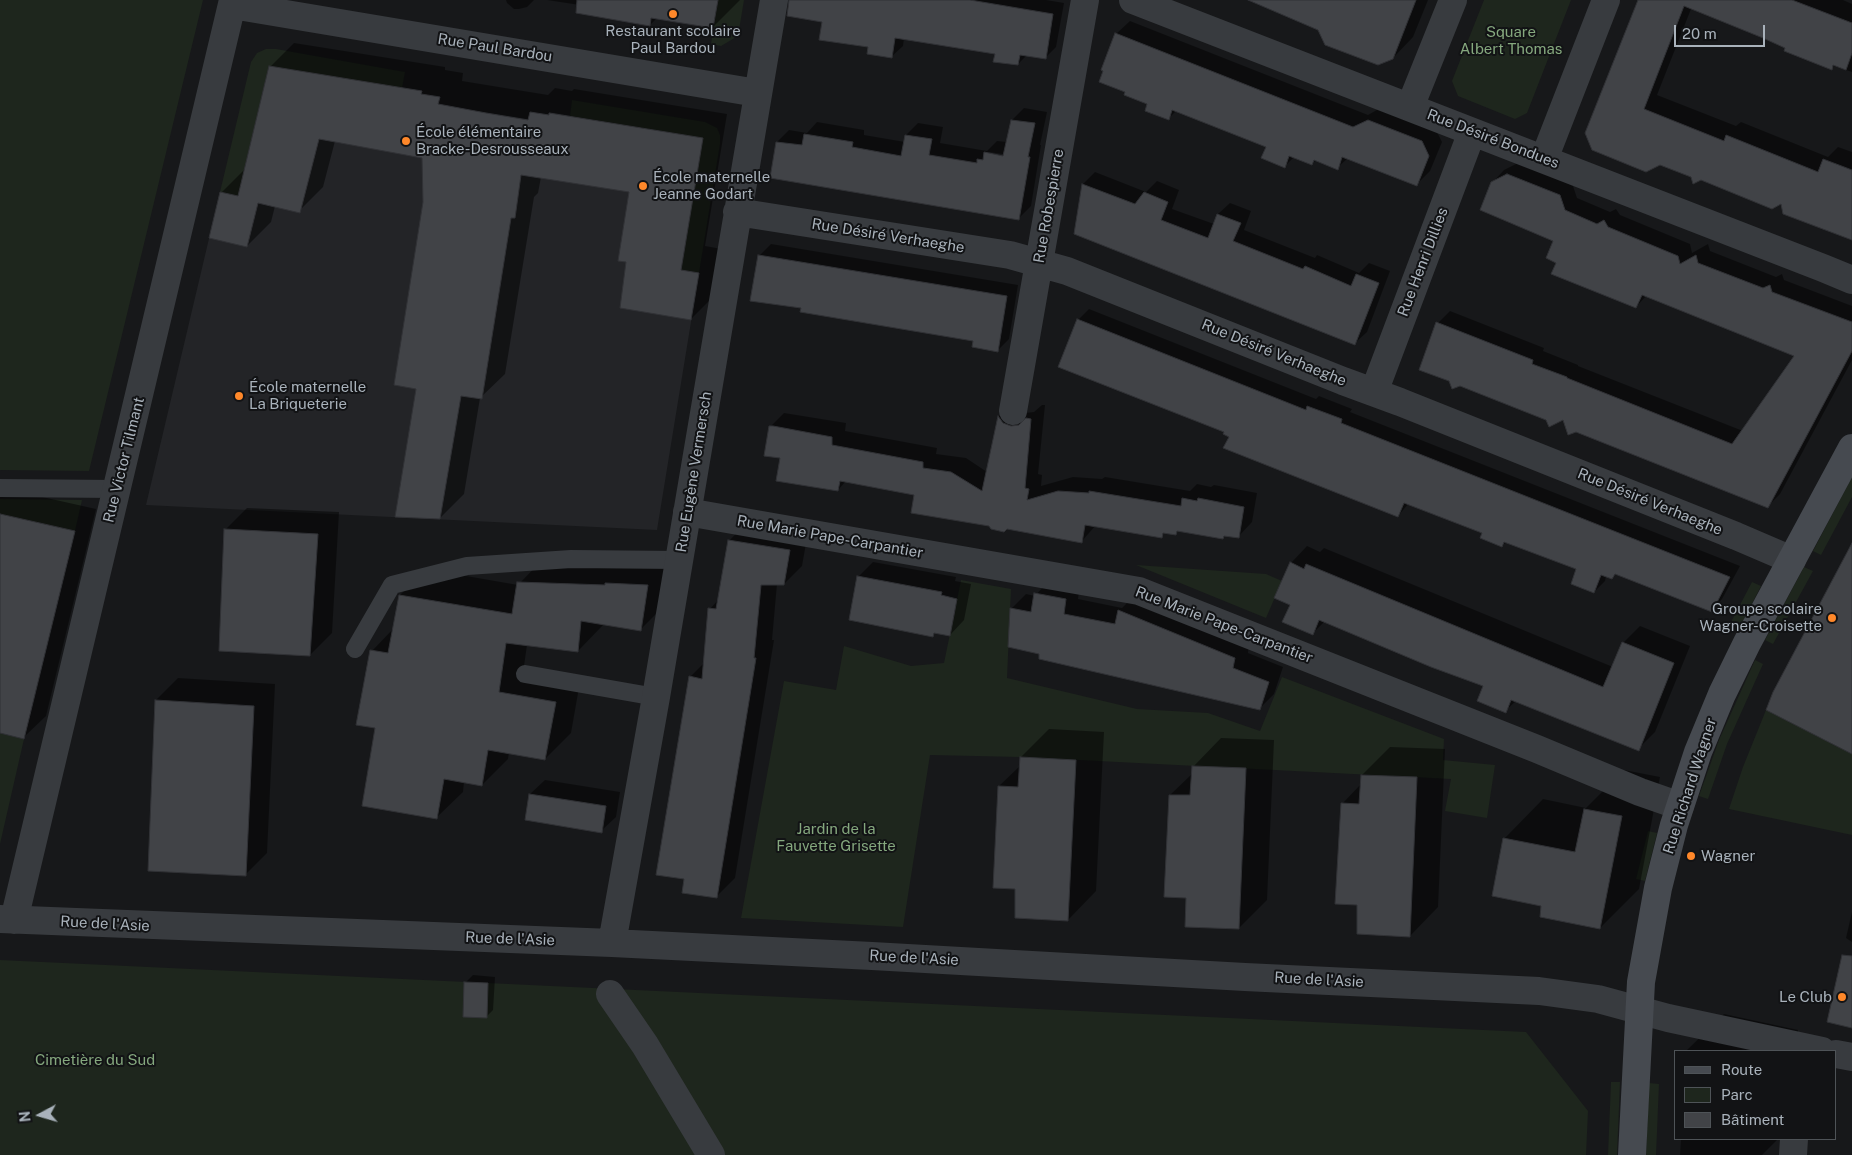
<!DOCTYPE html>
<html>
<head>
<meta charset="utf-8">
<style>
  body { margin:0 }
  #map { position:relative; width:1852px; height:1155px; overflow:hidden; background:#17181a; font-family:"Public Sans",sans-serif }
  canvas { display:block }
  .legend { position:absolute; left:1674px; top:1050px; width:162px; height:90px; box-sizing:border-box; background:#121315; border:1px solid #4e5357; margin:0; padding:6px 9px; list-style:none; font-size:15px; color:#a9b2bb }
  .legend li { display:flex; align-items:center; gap:10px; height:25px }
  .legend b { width:25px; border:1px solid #4e5357 }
  .north { position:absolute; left:15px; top:1090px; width:50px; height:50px; -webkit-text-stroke:4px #121315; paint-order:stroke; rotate:264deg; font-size:14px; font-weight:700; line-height:20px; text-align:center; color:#a9b2bb }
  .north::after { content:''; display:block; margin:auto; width:18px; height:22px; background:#a9b2bb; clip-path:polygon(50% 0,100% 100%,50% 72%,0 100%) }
  .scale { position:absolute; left:1674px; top:25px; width:91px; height:22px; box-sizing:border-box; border:2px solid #a9b2bb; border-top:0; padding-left:6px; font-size:15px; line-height:18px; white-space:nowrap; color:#a9b2bb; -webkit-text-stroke:4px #121315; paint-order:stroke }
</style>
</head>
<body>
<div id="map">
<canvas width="1852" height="1155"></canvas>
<ul class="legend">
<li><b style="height:6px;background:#464a50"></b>Route</li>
<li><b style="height:14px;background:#1e261d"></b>Parc</li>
<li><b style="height:14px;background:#414347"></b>Bâtiment</li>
</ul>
<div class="north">N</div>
<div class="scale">20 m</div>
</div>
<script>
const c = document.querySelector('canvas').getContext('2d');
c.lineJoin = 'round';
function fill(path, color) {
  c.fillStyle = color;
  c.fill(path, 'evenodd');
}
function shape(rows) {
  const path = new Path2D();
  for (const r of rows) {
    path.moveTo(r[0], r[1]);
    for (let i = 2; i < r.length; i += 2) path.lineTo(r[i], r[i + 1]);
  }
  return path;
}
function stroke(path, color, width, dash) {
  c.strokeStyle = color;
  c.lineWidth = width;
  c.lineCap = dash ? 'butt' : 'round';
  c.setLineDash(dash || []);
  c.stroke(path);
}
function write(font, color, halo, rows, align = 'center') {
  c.font = font + ' "Public Sans",sans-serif';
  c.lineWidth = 4;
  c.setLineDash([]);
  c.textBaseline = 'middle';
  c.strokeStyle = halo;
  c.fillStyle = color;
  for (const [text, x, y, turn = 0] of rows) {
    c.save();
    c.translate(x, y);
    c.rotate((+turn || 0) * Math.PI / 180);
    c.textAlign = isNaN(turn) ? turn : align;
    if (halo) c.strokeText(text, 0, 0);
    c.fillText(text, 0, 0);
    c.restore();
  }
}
const built = shape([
  [269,66,422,91,422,94,440,97,439,105,528,119,530,112,549,115,549,112,703,138,681,270,699,273,657,530,146,505,220,192,238,196]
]);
const green = shape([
  [0,0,203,0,89,471,0,470],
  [718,0,744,0,738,36,721,46,711,44],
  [1484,0,1571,0,1527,113,1515,119,1458,96,1452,81],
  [266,49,276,49,405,72,402,88,269,66,238,196,220,192,251,62,257,53],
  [572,100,705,122,717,128,720,135,720,144,699,273,681,270,703,138,570,116],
  [1852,477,1852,497,1821,555,1813,551],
  [0,499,82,500,75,531,0,514],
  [1136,565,1266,574,1282,581,1266,618],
  [1804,567,1813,571,1773,644,1765,640],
  [961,580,1011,589,1007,678,1137,709,1208,713,1260,731,1282,677,1444,739,1443,760,1495,765,1487,818,1445,811,1451,779,1020,757,930,755,903,927,741,918,784,681,836,690,844,646,911,666,944,663],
  [1752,582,1761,586,1740,627,1731,622],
  [1755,660,1763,664,1727,744,1708,799,1699,796,1719,740],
  [1766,710,1852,754,1852,835,1729,809,1743,767],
  [0,733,24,739,0,844],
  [1648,831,1657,833,1645,881,1636,879],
  [0,960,1526,1032,1588,1111,1586,1155,0,1155],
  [1611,1082,1620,1082,1617,1155,1608,1155],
  [1649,1083,1659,1084,1656,1155,1646,1155]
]);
const shadow = shape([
  [506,0,534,0,527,7,519,9,514,9,507,3],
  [547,0,740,0,713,27,657,18,650,25,619,11],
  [801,0,1046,0,1064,3,1056,47,1045,58,1027,55,1018,64,996,53,904,38,903,46,891,57,824,21],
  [1247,0,1428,0,1413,37,1393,58],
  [1639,0,1843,0,1852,4,1852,72,1834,66,1831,68,1763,36,1691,9,1657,95,1736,126,1741,122,1828,157,1838,147,1852,152,1852,239,1782,202,1692,176,1659,163,1646,170],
  [1130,21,1368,115,1382,107,1435,128,1442,142,1430,171,1417,184,1348,158,1337,168,1316,160,1312,164,1294,157,1285,166,1268,146,1176,111,1168,119,1149,103,1116,34],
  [294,43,445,67,445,70,463,73,462,81,511,89,548,95,555,88,572,91,574,89,727,114,705,246,722,249,715,295,691,319,627,261,631,191,541,177,538,193,534,197,505,374,480,398,464,494,440,518,418,388,424,202,423,156,335,141,323,187,299,211,275,206,271,222,247,246,221,193,245,169,270,67],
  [1024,108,1047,112,1040,145,1041,145,1031,206,1019,218,777,142,789,130,807,133,817,122,864,130,864,135,905,142,906,135,918,123,943,127,940,143,987,151,997,141,1007,142,1012,120],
  [989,152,1009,155,1009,158,987,154],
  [1520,162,1572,183,1577,198,1610,212,1616,209,1620,215,1690,244,1692,253,1708,244,1710,251,1776,277,1782,274,1784,280,1852,306,1852,360,1780,494,1768,506,1564,418,1547,419,1438,323,1450,311,1544,348,1543,351,1578,365,1578,366,1743,431,1796,356,1647,295,1636,307,1558,262,1555,240,1492,183,1504,170],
  [1095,172,1146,192,1157,181,1179,190,1172,209,1214,224,1218,214,1230,203,1251,211,1244,230,1315,258,1317,255,1359,273,1369,263,1390,271,1367,332,1355,343,1075,233,1083,184],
  [771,244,1018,285,1009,339,998,350,974,340,802,307,759,256],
  [1089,309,1316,399,1319,396,1352,409,1350,412,1740,566,1722,599,1712,610,1617,573,1612,578,1606,576,1605,581,1594,592,1577,568,1507,541,1502,546,1484,532,1409,503,1398,516,1230,436,1078,320],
  [1013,403,1025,413,1034,412,1042,405,1045,405,1038,474,1042,475,1041,486,1073,477,1102,479,1105,477,1190,491,1197,484,1211,487,1214,485,1257,493,1252,522,1238,537,1226,535,1223,538,1179,530,1175,534,1166,532,1161,536,1096,525,1082,541,990,525,916,494,846,481,838,490,781,457,770,427,784,413,846,423,845,431,937,448,936,454,966,458,987,472,999,416],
  [0,489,11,490,96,509,46,716,24,737,0,732],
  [247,508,339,512,332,633,310,655,225,530],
  [747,522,808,532,802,566,784,584,777,584,772,640,774,640,735,878,716,897,686,878,690,677,705,662,710,609,718,600,729,541],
  [1307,546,1320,552,1324,548,1613,667,1623,643,1640,626,1690,646,1655,732,1638,749,1516,701,1505,711,1484,686,1325,621,1313,633,1291,604,1291,563],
  [545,557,673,560,666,604,640,630,604,624,578,651,527,645,524,666,581,676,571,733,545,759,509,752,508,759,482,785,464,782,463,792,436,818,376,727,372,651,393,629,400,595,426,569,518,585],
  [873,562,956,577,955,581,971,584,964,620,950,635,936,632,932,636,858,577],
  [1050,579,1080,584,1078,599,1122,608,1134,596,1249,644,1248,653,1283,667,1274,694,1259,709,1041,653,1011,609,1026,594,1035,596],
  [178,678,275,684,267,853,245,875,156,700],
  [1049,729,1104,732,1096,891,1068,920,1016,888,999,786,1021,765,1021,757],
  [1221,738,1274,740,1267,900,1239,928,1187,896,1170,795,1193,773,1193,767],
  [1390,747,1445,749,1438,907,1410,936,1359,904,1342,804,1361,784,1362,775],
  [1624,770,1660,777,1639,889,1600,928,1543,905,1504,839,1543,799,1586,808],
  [545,780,620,792,616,817,601,831,530,794],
  [1852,912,1852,942,1846,938],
  [473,975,495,977,493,1010,486,1017,466,982],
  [1724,1014,1798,1030,1797,1051,1686,1051],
  [1681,1139,1778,1139,1762,1155,1680,1155]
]);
const building = shape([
  [577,0,718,0,713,28,651,18,650,26,576,13,577,0],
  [789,0,970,0,1053,14,1046,59,1020,55,1018,65,993,62,995,54,895,38,892,58,867,54,868,47,819,40,822,22,787,16,789,0],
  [1248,0,1416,0,1393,59,1378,65,1325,45,1318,30,1248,0],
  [1638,0,1792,0,1852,23,1852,53,1846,70,1833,65,1832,70,1784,51,1785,48,1763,38,1684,6,1644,109,1724,141,1726,135,1818,172,1823,159,1852,170,1852,240,1783,214,1781,204,1772,209,1701,180,1693,184,1691,177,1660,165,1646,172,1592,150,1585,133,1638,0],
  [1115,33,1353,127,1368,120,1422,141,1429,156,1417,186,1342,157,1338,170,1314,160,1312,165,1289,156,1285,168,1261,158,1266,147,1172,110,1169,120,1145,111,1147,104,1124,95,1125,92,1099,82,1103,71,1101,70,1115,33],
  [269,66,422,91,421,94,440,97,438,104,486,113,528,120,530,112,549,115,549,113,703,138,681,270,699,273,691,320,620,308,626,262,618,261,629,192,521,175,515,218,511,218,482,399,461,396,440,519,395,517,416,389,394,385,423,202,422,158,319,139,300,213,258,203,247,247,209,238,220,192,238,196,269,66],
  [1011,120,1035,123,1028,157,1030,157,1019,220,770,178,776,142,802,145,804,134,853,142,852,147,901,156,905,135,932,139,929,155,977,163,977,159,983,160,984,152,1003,156,1011,120],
  [1507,174,1560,195,1565,210,1597,224,1604,220,1608,227,1678,256,1680,264,1696,255,1698,263,1763,288,1770,285,1772,292,1852,322,1852,351,1768,508,1576,432,1568,435,1563,420,1549,427,1546,420,1460,386,1452,389,1449,381,1419,370,1436,322,1533,360,1532,364,1567,377,1567,378,1732,444,1794,356,1642,295,1636,308,1551,274,1556,263,1546,258,1553,241,1480,210,1491,182,1507,174],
  [1082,184,1135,204,1144,192,1168,202,1161,220,1208,238,1217,214,1241,223,1233,241,1303,269,1305,266,1351,286,1356,274,1379,283,1355,345,1074,234,1082,184],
  [758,255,1007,296,998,352,972,347,973,341,800,312,801,308,750,301,758,255],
  [1077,319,1306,410,1307,406,1342,419,1341,423,1730,577,1712,612,1615,574,1612,579,1601,575,1594,593,1571,584,1576,569,1504,542,1502,547,1480,538,1482,533,1404,503,1398,517,1223,448,1229,437,1223,434,1224,432,1058,367,1077,319],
  [998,416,1003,423,1011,426,1019,425,1026,418,1031,419,1025,488,1029,489,1027,500,1058,491,1089,493,1089,491,1181,506,1182,498,1197,501,1198,498,1244,507,1239,538,1224,536,1223,539,1177,531,1176,535,1163,533,1162,538,1085,525,1082,543,1007,529,1004,532,991,529,989,526,911,513,914,495,840,481,838,491,776,481,780,458,764,456,769,426,773,426,832,437,832,445,923,462,923,468,951,472,982,491,998,416],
  [0,514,75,531,24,739,0,733,0,514],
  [224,529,318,534,310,656,219,651,224,529],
  [728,540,790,550,784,585,761,585,754,658,756,658,717,898,682,893,684,879,656,875,689,676,702,679,708,608,716,609,728,540],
  [1852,543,1852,754,1766,710,1773,692,1852,543],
  [1290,562,1304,569,1306,564,1603,687,1622,642,1674,663,1639,751,1511,700,1506,713,1477,701,1483,686,1431,667,1319,620,1313,635,1282,622,1290,605,1274,598,1290,562],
  [857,576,942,592,941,595,957,599,950,636,934,633,933,637,849,620,857,576],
  [517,582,605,585,605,583,648,585,641,631,581,621,578,652,506,643,499,692,556,702,545,760,488,750,482,786,444,779,437,819,362,806,375,728,356,725,370,650,388,653,399,595,512,614,517,582],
  [1034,593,1066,599,1064,614,1115,624,1118,610,1235,658,1233,668,1269,682,1260,710,1039,659,1039,654,1008,647,1010,608,1031,612,1034,593],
  [155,700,254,706,246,876,148,871,155,700],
  [1020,757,1076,760,1068,921,1015,918,1015,889,993,888,998,786,1018,787,1020,757],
  [1192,766,1246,768,1239,929,1185,927,1186,898,1164,897,1169,795,1190,795,1192,766],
  [1361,775,1417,777,1410,937,1357,934,1357,905,1335,904,1341,803,1359,804,1361,775],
  [529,794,606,806,602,833,525,820,529,794],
  [1584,809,1622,816,1600,929,1540,917,1541,906,1492,896,1503,838,1575,852,1584,809],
  [1842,955,1852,956,1852,1028,1827,1022,1842,955],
  [464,982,488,983,487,1018,463,1017,464,982]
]);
const lane = shape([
  [0,488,117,489],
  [355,649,392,585,467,566,571,559,679,560],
  [525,674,656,697]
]);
const street = shape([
  [1133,0,1823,268,1852,280],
  [232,5,757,93],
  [1410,107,1453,0],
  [1544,159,1606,0],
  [737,212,1010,255,1067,271,1343,381,1400,402,1736,536,1792,560],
  [1374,392,1472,132],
  [1013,411,1085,0],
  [687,512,1139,591,1537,749,1640,792,1680,806],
  [0,919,612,943,872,956,1245,977,1539,991,1598,999,1668,1018,1822,1051],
  [14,920,233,0],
  [612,943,656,697,774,0],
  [610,994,645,1045,711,1155],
  [1836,1054,1852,1057],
  [1793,1155,1794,1139]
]);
const secondary = shape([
  [1632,1155,1641,982,1658,888,1674,825,1698,752,1722,694,1747,643,1852,448]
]);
const markers = [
  [673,14,5,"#ff882a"],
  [406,141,5,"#ff882a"],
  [643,186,5,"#ff882a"],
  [239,396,5,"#ff882a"],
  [1832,618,5,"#ff882a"],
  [1691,856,5,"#ff882a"],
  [1842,997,5,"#ff882a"]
];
const poiNames = [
  ["Restaurant scolaire",673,31,"center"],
  ["Paul Bardou",673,48,"center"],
  ["École élémentaire",416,132],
  ["Bracke-Desrousseaux",416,149],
  ["École maternelle",653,177],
  ["Jeanne Godart",653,194],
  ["École maternelle",249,387],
  ["La Briqueterie",249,404],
  ["Groupe scolaire",1822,609,"right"],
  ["Wagner-Croisette",1822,626,"right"],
  ["Wagner",1701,856],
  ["Le Club",1832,997,"right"]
];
const parkNames = [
  ["Square",1511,32],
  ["Albert Thomas",1511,49],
  ["Jardin de la",836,829],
  ["Fauvette Grisette",836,846],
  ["Cimetière du Sud",95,1060]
];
const streetNames = [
  ["Rue Paul Bardou",495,48,9],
  ["Rue Désiré Bondues",1493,139,21],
  ["Rue Robespierre",1049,206,-80],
  ["Rue Désiré Verhaeghe",888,236,9],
  ["Rue Henri Dillies",1423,262,-69],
  ["Rue Désiré Verhaeghe",1274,353,22],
  ["Rue Victor Tilmant",124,460,-76],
  ["Rue Eugène Vermersch",694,472,-81],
  ["Rue Désiré Verhaeghe",1650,502,22],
  ["Rue Marie Pape-Carpantier",830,537,10],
  ["Rue Marie Pape-Carpantier",1224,625,21],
  ["Rue Richard Wagner",1690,786,-72],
  ["Rue de l'Asie",105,924,3],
  ["Rue de l'Asie",510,939,2],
  ["Rue de l'Asie",914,958,3],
  ["Rue de l'Asie",1319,980,3]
];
fill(built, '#232427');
fill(green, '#1e261d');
fill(shadow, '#0007');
fill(building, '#414347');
stroke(building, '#313236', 1);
stroke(lane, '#383b3f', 18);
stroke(street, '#383b3f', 28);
stroke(secondary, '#464a50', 28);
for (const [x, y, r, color] of markers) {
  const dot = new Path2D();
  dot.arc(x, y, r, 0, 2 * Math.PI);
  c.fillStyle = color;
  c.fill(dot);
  stroke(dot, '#121315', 2);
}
write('15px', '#a9b2bb', '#121315', poiNames, 'left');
write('15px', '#85a87e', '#121315', parkNames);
write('15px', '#a9b2bb', '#121315', streetNames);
</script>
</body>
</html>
